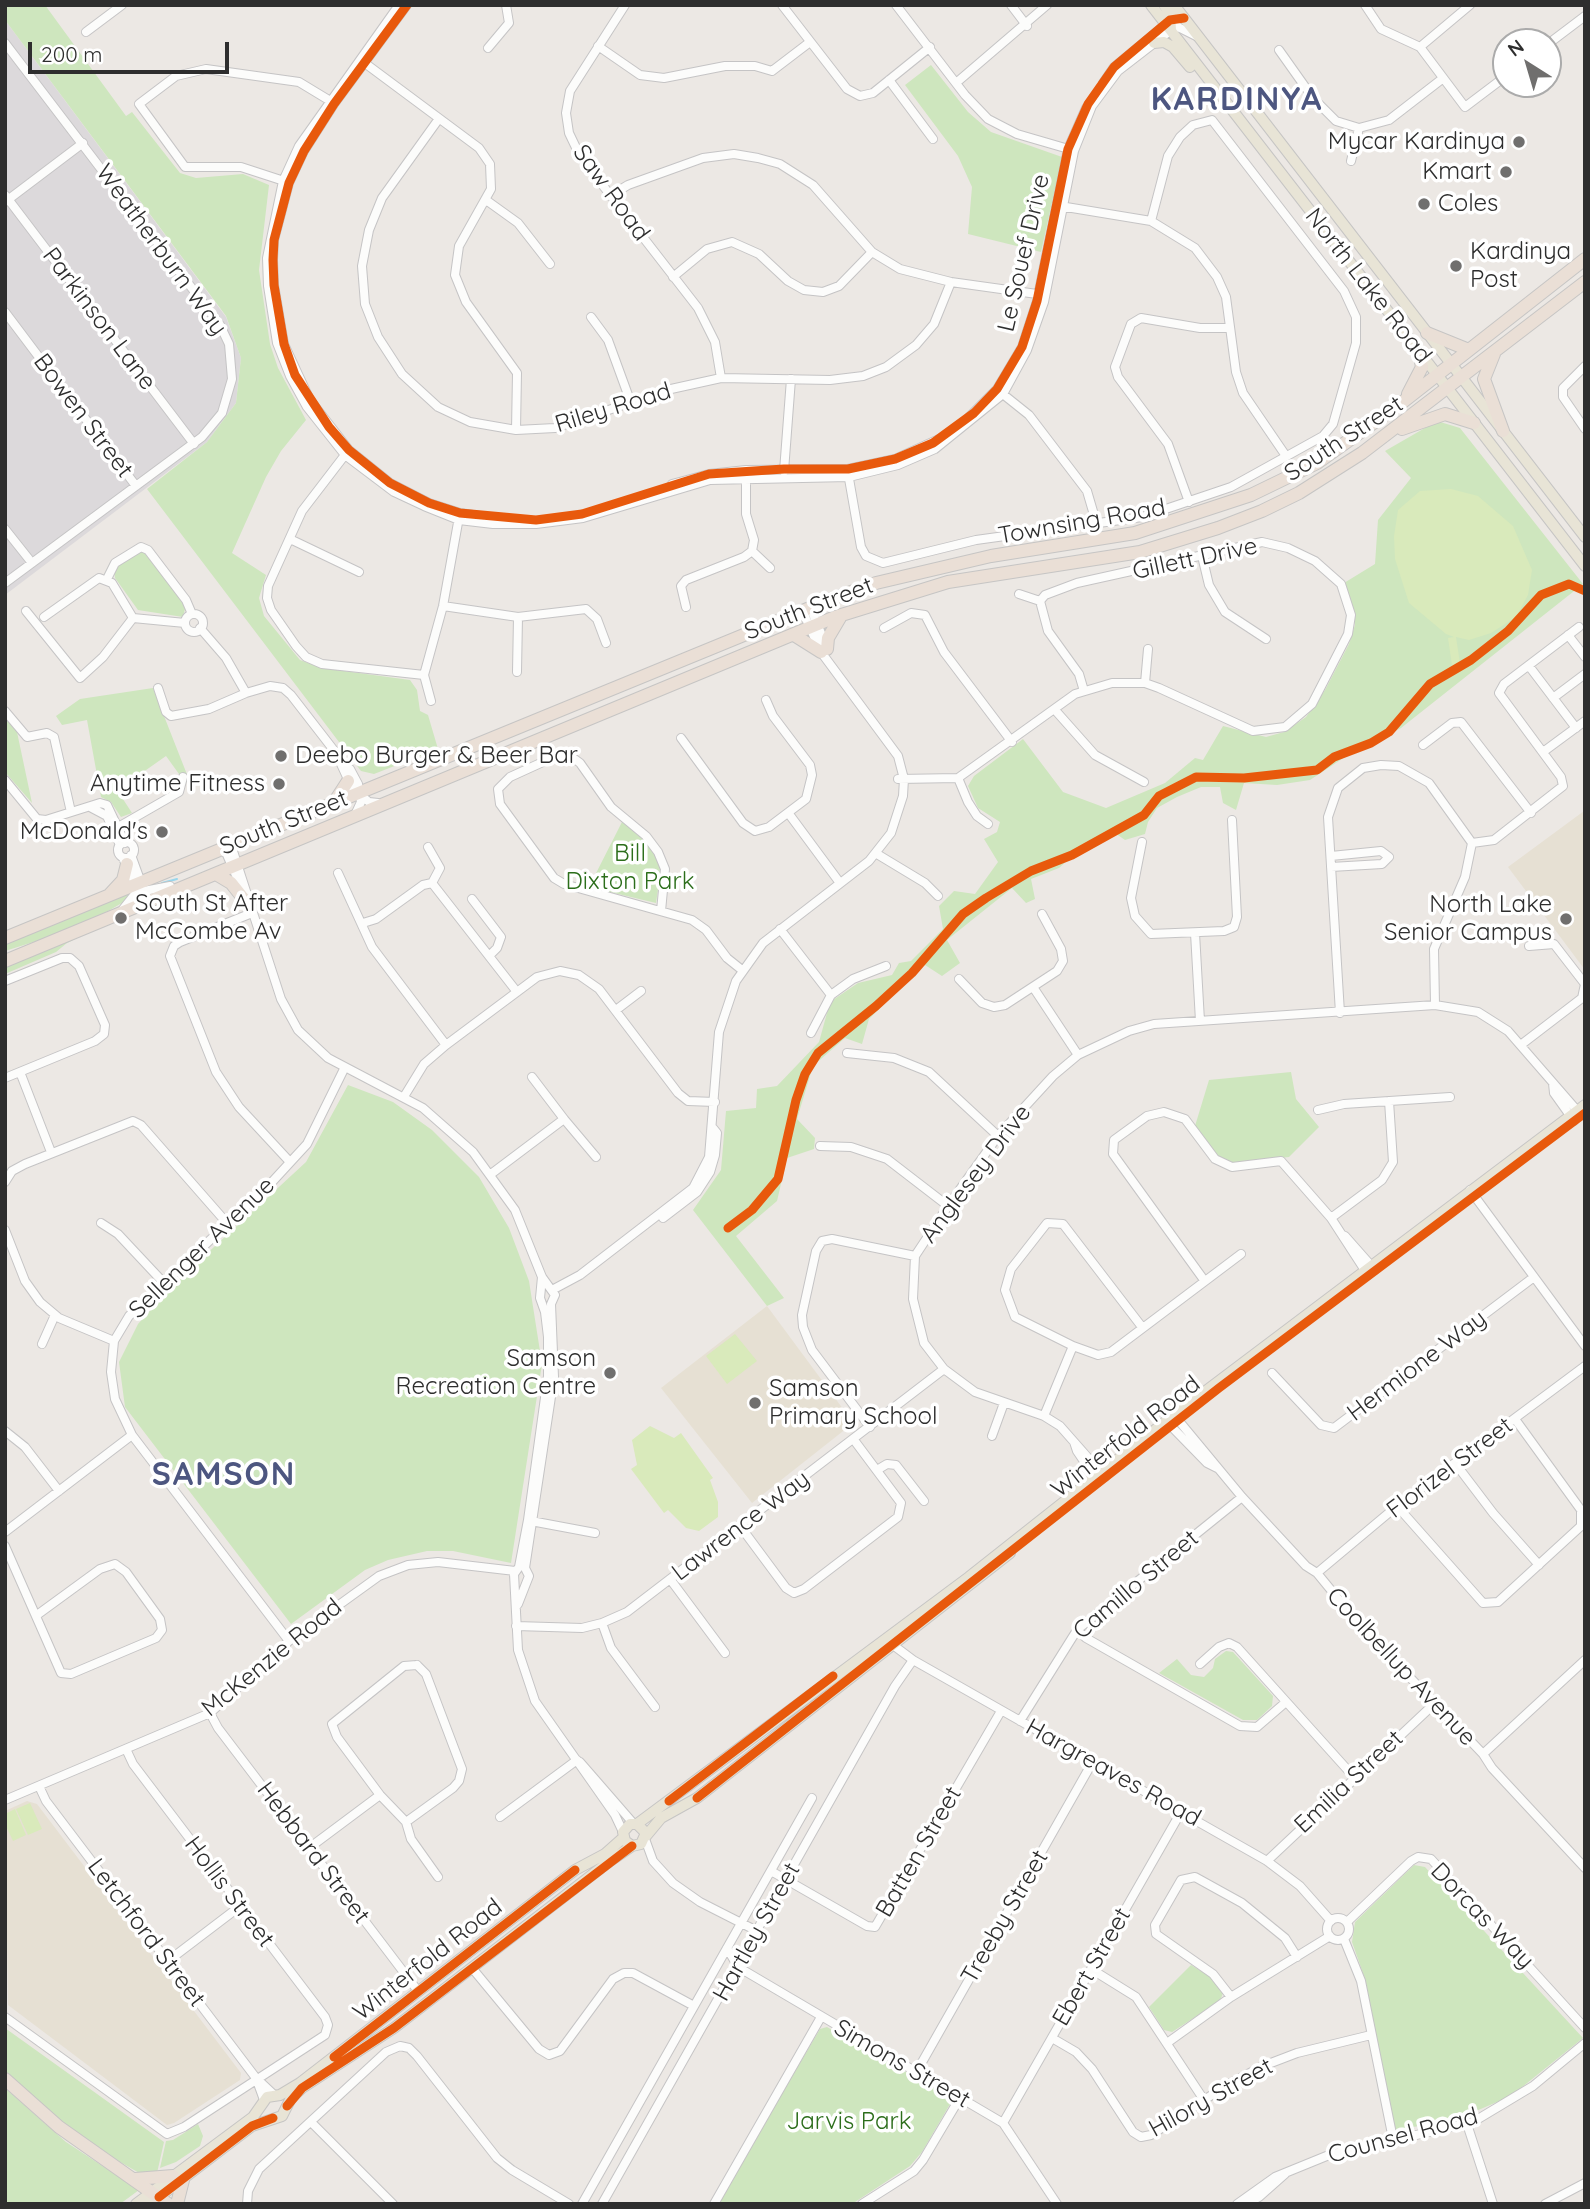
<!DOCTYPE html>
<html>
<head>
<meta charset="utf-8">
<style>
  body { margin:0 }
  #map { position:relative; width:1590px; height:2209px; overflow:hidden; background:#ece8e4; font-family:Quicksand,sans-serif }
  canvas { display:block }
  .frame { position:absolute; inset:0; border:7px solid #2e2e2e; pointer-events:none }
  .north { position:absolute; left:1492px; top:28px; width:70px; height:70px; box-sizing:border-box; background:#fff; border:2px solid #ababab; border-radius:50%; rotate:323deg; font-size:19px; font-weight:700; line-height:28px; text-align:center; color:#2e2e2e }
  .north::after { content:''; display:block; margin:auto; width:24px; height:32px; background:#706f6e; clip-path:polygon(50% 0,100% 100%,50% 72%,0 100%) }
  .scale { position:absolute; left:28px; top:42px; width:201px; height:32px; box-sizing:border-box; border:4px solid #2e2e2e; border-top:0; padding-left:9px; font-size:21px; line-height:24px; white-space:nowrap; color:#2e2e2e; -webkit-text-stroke:5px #fff; paint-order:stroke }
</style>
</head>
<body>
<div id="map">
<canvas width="1590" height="2209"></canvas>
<div class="frame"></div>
<div class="north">N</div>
<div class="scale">200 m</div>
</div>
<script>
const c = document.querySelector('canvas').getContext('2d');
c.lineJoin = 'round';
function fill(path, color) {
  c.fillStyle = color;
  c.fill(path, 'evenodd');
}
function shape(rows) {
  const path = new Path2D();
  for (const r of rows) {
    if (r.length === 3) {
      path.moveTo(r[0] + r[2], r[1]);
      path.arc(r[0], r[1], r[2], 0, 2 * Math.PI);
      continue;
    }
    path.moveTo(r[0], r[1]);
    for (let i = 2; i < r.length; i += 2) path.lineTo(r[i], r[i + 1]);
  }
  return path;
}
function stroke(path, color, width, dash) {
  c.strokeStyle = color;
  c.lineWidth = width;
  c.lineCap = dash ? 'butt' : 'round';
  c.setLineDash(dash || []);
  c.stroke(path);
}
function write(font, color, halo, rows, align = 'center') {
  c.font = font + ' Quicksand,sans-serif';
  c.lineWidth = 7;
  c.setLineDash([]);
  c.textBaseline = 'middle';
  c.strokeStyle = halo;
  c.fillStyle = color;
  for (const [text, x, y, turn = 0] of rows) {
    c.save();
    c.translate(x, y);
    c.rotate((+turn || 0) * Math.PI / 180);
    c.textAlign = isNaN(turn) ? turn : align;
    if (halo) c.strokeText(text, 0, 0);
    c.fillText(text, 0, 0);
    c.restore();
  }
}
const industrial = shape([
  [5,20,226,317,241,358,236,403,207,442,5,595]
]);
const education = shape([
  [1585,806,1585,970,1508,867,1584,811],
  [767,1306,849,1417,847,1428,752,1503,661,1388],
  [27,1801,37,1804,241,2073,240,2080,174,2123,167,2125,8,2005,5,1811]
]);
const green = shape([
  [5,5,45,5,126,116,132,112,180,173,196,178,243,174,269,185,259,270,270,344,278,368,306,420,281,451,266,477,232,553,266,575,259,598,264,616,300,660,322,668,410,680,417,690,420,711,428,715,438,749,374,774,361,771,147,489,207,442,236,403,241,358,226,316,5,20],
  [931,65,968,112,991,132,1062,157,1041,252,968,234,972,187,958,156,905,85],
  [1437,421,1460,428,1583,584,1401,728,1348,755,1310,780,1277,785,1244,783,1236,810,1223,803,1220,787,1201,787,1177,797,1157,808,1148,822,1145,834,1125,840,1115,833,1069,859,1059,868,1031,879,1035,899,1026,903,1012,888,947,940,960,963,942,976,925,965,921,967,869,1019,862,1044,845,1038,813,1066,797,1119,815,1138,814,1149,787,1158,777,1201,736,1236,784,1298,767,1306,693,1210,721,1170,726,1111,756,1108,757,1089,777,1086,819,1042,830,1002,858,983,892,975,899,963,911,961,943,929,939,906,954,891,975,894,998,862,984,839,997,832,1000,822,978,808,968,786,974,776,1023,739,1063,792,1106,808,1165,783,1195,758,1203,760,1223,726,1266,737,1284,732,1306,717,1325,690,1349,644,1355,625,1344,583,1375,564,1378,520,1411,478,1385,451],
  [142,550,186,605,183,617,138,610,115,578,114,570,117,565],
  [153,688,188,777,179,774,166,756,122,787,121,796,132,813,121,817,111,802,101,797,87,720,62,725,56,716,80,699],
  [5,717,17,732,32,803,5,772],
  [622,822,648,843,657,858,661,869,656,903,589,887],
  [132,890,127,900,103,914,62,933,5,951,5,942],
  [119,918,67,943,56,952,5,974,5,965],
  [1291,1072,1296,1099,1319,1127,1289,1157,1233,1163,1218,1157,1195,1126,1209,1080],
  [348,1085,393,1102,432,1130,479,1177,509,1228,529,1281,542,1364,511,1563,453,1551,427,1551,388,1560,365,1570,291,1624,125,1407,119,1362,138,1324,175,1283,306,1162],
  [1226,1651,1233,1652,1273,1696,1272,1706,1257,1720,1243,1720,1159,1673,1177,1659,1191,1675,1204,1677,1213,1668,1215,1659],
  [1414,1865,1425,1867,1583,2038,1511,2096,1455,2120,1395,2130,1365,1979,1352,1942,1355,1922],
  [1191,1965,1211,1977,1223,1993,1220,2001,1172,2032,1164,2030,1149,2007],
  [827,2027,953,2099,922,2152,910,2166,852,2204,721,2203,721,2197,820,2029],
  [5,2028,164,2142,157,2173,141,2174,108,2155,52,2115,20,2087,5,2072],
  [5,2088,66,2142,139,2190,120,2204,5,2204],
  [198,2124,203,2136,200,2146,176,2162,160,2168,166,2141,173,2140]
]);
const pitch = shape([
  [1451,489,1478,496,1513,526,1532,570,1528,595,1516,617,1491,633,1469,640,1456,637,1460,663,1452,665,1448,638,1454,637,1446,634,1409,603,1395,559,1394,536,1398,510,1420,491],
  [735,1334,757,1361,727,1384,706,1356],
  [650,1426,674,1438,681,1433,713,1478,710,1480,718,1502,718,1517,699,1531,686,1528,668,1510,664,1513,631,1469,637,1465,632,1440],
  [30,1803,42,1829,28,1835,16,1809],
  [15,1809,26,1835,13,1841,5,1824,5,1814]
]);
const stream = shape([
  [162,883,177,879]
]);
const minor = shape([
  [399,5,299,146,283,181,267,258,268,286,277,343,290,376,307,407,345,455,394,492,424,506,459,520,493,524,536,524,583,518,710,480,849,477,898,465,935,449,1003,394,1027,350,1044,302,1074,151,1092,106,1118,71,1171,30,1178,27,1196,36],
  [407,5,334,104,304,151,289,183,274,240,273,260,274,285,284,344,310,400,349,450,390,483,429,503,460,513,500,519],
  [625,5,570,91,566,113,569,133,580,156,698,308,715,342,721,378],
  [782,5,847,89,860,96,873,93,930,47],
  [896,5,965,95,988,119,1017,134,1072,150],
  [1011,5,1027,26],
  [1365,5,1381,29,1420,47,1465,107,1506,76],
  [86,32,122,5],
  [5,43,220,325,229,344,232,379,222,413,202,437,5,583],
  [1548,44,1585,16],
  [598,46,640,75,664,78,725,66,755,66,772,71,810,42],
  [1420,47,1470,5],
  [488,48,509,23,506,5],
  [1279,50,1313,98,1336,121,1359,128,1389,120,1442,79],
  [362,61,479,148,490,164,491,189,459,246,455,275,466,302,517,373,516,430],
  [889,80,933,139],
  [956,83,1047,5],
  [1103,83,1114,67,1166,24,1184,18],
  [438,120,382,198,369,230,362,266,365,304,378,337,402,374,438,407,470,422,516,430,555,428,671,389,721,378,830,380,863,376,886,367,916,345,934,324,951,282],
  [1351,161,1359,128],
  [287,182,241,167,185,167,139,104,176,76,206,69,299,82,332,102],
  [5,195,194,444],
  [610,196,628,185,703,158,734,154,758,158,780,164,813,185,872,252,900,269,951,282,1044,295],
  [486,200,518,223,550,264],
  [5,202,83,143],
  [1060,206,1151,221,1195,248,1217,277,1226,297,1236,372,1243,393,1286,456],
  [673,277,707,249,732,242,759,254,788,281,804,290,823,292,839,286,872,252],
  [5,312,136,486],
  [591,317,608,340,631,403],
  [1585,366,1563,388,1563,397,1585,429],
  [999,391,1029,415,1087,491,1097,525],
  [969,417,997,389,1022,347,1037,301,1068,149,1086,108],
  [348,451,302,511,268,586,267,598,271,610,296,646,306,657,322,664,424,675],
  [784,471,791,379],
  [746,472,746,514,754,540,752,551,770,568],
  [848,473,861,547,866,556,883,563,976,540,1142,517,1231,487,1323,436,1333,424,1356,343,1356,317,1344,291,1212,120,1193,125,1180,137,1168,156,1151,221],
  [672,484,709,474,746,470,848,469,895,459,939,439],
  [1189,502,1168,444,1118,377,1115,367,1131,324,1141,318,1200,328,1230,328],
  [5,529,32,563],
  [290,539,359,572],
  [1202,556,1209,585,1225,612,1266,639],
  [107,579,115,563,141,547,148,550,186,600,192,614],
  [1019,594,1040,601],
  [443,606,518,617,586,609,597,619,606,643],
  [686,607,681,586,686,580,744,557,752,551],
  [810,607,826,645],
  [26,611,80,678,103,657,133,618],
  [194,623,9],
  [44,617,99,578,112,583,133,618],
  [133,618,185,623],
  [200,628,226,658,246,693,270,686,283,688,291,695,336,753,352,788,369,802,378,803],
  [884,628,911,613,925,615,944,652,1012,742],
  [1568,635,1585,657],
  [1529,666,1576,728],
  [517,672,518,617],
  [1145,683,1148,649],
  [158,688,166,712,171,716,209,709,246,693],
  [1553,698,1585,674],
  [431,701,424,675,443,606,459,517],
  [1055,710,1095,755,1144,782],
  [5,711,27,737,47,733,54,737,71,812],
  [681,738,743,823,755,831,769,827,806,799,812,775,810,765,773,716,766,700],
  [1423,745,1452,723,1461,722,1531,813],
  [1543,752,1585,721],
  [342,764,350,769,358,784,361,802,355,815],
  [958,778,968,802,977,816,988,824],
  [898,779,958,778,1075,694,1112,683,1145,683,1159,688,1253,731,1285,727,1312,704,1348,634,1351,615,1341,584,1315,561,1288,548,1262,542,1077,583,1045,595,1040,601,1048,631,1079,674,1084,691],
  [5,780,37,819,46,820,100,803,107,805,125,843],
  [90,807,107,816,120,845],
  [789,814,840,883],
  [113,830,179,792,183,777],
  [1142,842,1131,898,1135,916,1151,934,1224,931,1234,927,1237,917,1232,820],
  [126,850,8],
  [1472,843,1494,840,1563,786,1561,777,1499,693,1504,684,1579,627],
  [231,845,281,999,298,1030,328,1058,423,1108,473,1152,515,1210,542,1277,555,1295,551,1304,554,1377,525,1568,529,1576,518,1604],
  [428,847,440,868,432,883],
  [224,848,242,889],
  [877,854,925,883,938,896],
  [1331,856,1381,851,1389,857,1382,864,1331,867],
  [123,858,133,879,144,891,170,886],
  [338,873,372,947,446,1045],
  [472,899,501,937,497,948,490,955],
  [123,909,135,894,139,877,131,855],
  [661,911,665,869,658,852,646,836,611,807,580,763,569,755,556,756,510,777,498,789,500,804,554,878,564,884,692,920,706,930,727,958,742,970],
  [252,913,180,942,174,946,170,956,216,1072,239,1107,290,1162],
  [363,923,376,919,423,885,432,883,517,992],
  [780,929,831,995],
  [1195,933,1200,1021],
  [959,979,982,1003,994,1007,1005,1005,1057,971,1063,961,1061,949,1042,914],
  [5,981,62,958,70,958,79,966,105,1025,104,1034,95,1041,5,1078],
  [1033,987,1078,1055],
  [616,1010,641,991],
  [1340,1013,1328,817,1338,788,1363,768,1381,765,1399,766,1429,783,1472,843,1465,877,1434,949,1435,1005],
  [811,1033,831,995,853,979,886,966],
  [1522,1044,1582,998,1585,984,1554,944,1529,946],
  [847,1053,894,1058,929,1072,998,1136],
  [20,1072,51,1152],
  [532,1077,564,1119],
  [1553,1083,1554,1093,1574,1121],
  [405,1095,424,1064,446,1045,537,977,560,971,579,975,599,989,678,1093,688,1101,715,1102],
  [1318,1110,1344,1104,1450,1097],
  [820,1146,851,1147,887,1159,948,1206],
  [491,1174,564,1119,596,1157],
  [5,1182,12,1171,25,1164,133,1121,141,1125,226,1222],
  [1470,1190,1585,1346],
  [663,1218,697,1192,710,1172,715,1155,717,1133,713,1128],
  [1331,1218,1382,1180,1393,1162,1389,1101],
  [101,1223,118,1234,163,1282],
  [5,1230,25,1281,40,1302,59,1318,114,1341],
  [1345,1236,1375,1270],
  [542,1277,540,1298,545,1312,548,1337,548,1376,528,1520,519,1567,514,1574,518,1650,535,1701,615,1815,623,1832],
  [1204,1280,1113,1154,1114,1140,1147,1116,1164,1112,1185,1119,1215,1159,1232,1167,1281,1161,1331,1218,1368,1275],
  [552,1290,580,1275,693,1188,709,1157,719,1032,736,981,763,943,869,861,891,833,903,796,904,779,898,756,821,652,802,610],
  [1142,1327,1063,1224,1047,1223,1011,1269,1005,1290,1015,1317,1073,1346,1098,1355,1111,1352,1241,1254],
  [42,1344,55,1315],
  [1272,1373,1321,1425,1334,1428,1534,1277],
  [1174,1415,1242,1497,1306,1566,1317,1573,1358,1623,1483,1754,1492,1768,1585,1868],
  [1044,1416,1073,1346],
  [1166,1421,1207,1463,1217,1468],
  [870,1427,812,1350,803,1327,802,1315,816,1251,822,1241,832,1239,915,1256],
  [5,1431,25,1447,59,1491],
  [992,1436,1004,1403],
  [1074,1442,1077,1451,1098,1482],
  [1455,1463,1493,1513,1539,1565],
  [877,1470,887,1464,896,1465,924,1501],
  [1105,1477,1060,1426,1044,1416,975,1392,944,1369,924,1343,913,1299,915,1256,948,1206,998,1136,1053,1076,1078,1055,1129,1031,1154,1024,1435,1005,1478,1012,1508,1031,1581,1115],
  [1397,1506,1483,1603,1498,1602,1581,1526,1581,1510,1515,1419],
  [531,1521,595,1533],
  [740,1526,786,1588,794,1593,804,1589,898,1517,901,1503,854,1440],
  [5,1532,132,1435],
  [5,1546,61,1673,71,1674,156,1638,162,1630,160,1619,126,1572,115,1564,100,1569,37,1615],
  [1317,1573,1397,1506,1585,1366],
  [670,1579,725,1653],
  [602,1623,611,1648,655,1707],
  [516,1626,582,1628,602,1623,627,1612,944,1369],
  [1077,1630,1086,1638,1240,1726,1257,1727,1286,1702],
  [289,1641,132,1435,115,1399,111,1372,114,1341,129,1316,272,1182,307,1144,345,1067],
  [889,1642,913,1660,1267,1861,1300,1886,1331,1921],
  [1200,1664,1219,1647,1229,1643,1237,1647,1354,1777],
  [417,1665,426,1674,462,1769,459,1781,453,1788,406,1822,380,1795,337,1737,332,1724,404,1666,417,1665],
  [210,1713,218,1728,418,1991],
  [1020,1721,1077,1630,1242,1497],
  [1483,1754,1585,1660],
  [580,1762,633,1823],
  [39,1786,46,1801,256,2078,273,2094],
  [5,1800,210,1713,289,1641,379,1576,408,1565,438,1562,515,1571],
  [500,1817,577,1760],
  [406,1822,411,1839,438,1877],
  [645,1839,653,1861,673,1883,700,1902,757,1931],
  [309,1848,380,1795],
  [1267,1861,1434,1704],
  [771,1871,867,1926,875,1927,1001,1711],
  [1338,1929,11],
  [1347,1922,1411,1861,1418,1857,1431,1859,1585,2028],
  [1344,1939,1361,1981,1393,2139],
  [727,1948,738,1967,1003,2123,1057,2204],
  [168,1961,239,1907],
  [472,1968,539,2049,549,2055,560,2051,613,1979,624,1973,633,1973,694,2006],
  [1091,1969,1136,1997,1204,2100],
  [1231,1997,1213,1974,1156,1934,1155,1925,1181,1880,1195,1877,1242,1903,1285,1938,1297,1957],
  [5,2017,167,2134,184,2127,325,2035,328,2025,325,2017,133,1764,126,1749],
  [1052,2038,1076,2052,1092,2069,1133,2132,1141,2137,1151,2135,1227,2085,1263,2066,1297,2053,1371,2035],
  [1167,2043,1231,1997,1330,1936],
  [917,2071,1092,1763],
  [256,2078,264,2100],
  [311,2122,393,2204],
  [1003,2123,1181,1812],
  [1467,2124,1493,2204],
  [247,2204,248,2191,259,2169,386,2052,400,2046,409,2048,417,2056,497,2158,512,2170,569,2204],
  [582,2204,812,1798],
  [602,2204,895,1686,913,1660],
  [714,2204,821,2017],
  [862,2204,914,2171,923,2160,961,2096],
  [1237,2204,1275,2177,1329,2155,1473,2122,1533,2086,1585,2043],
  [1246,2204,1259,2197,1285,2174],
  [1545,2204,1585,2183]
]);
const major = shape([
  [1151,5,1585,566],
  [1164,5,1170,14,1171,30],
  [1174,5,1585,537],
  [1154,43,1164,42,1173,47,1190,67],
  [637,1824,969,1577,1174,1415,1585,1105],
  [646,1836,661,1818,697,1798,1010,1553],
  [280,2095,300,2083,575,1870,605,1854,623,1838],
  [136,2204,253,2117,267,2097,280,2095],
  [150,2204,252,2126,282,2116,291,2098,302,2088,394,2028,610,1861,632,1846,641,1844,646,1833,637,1824,630,1824,623,1832,625,1841,632,1846]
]);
const highway = shape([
  [1427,333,1469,350],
  [1494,354,1484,379,1503,431],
  [1408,394,1422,367,1419,352],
  [1402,429,1445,414,1474,423],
  [794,635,821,652],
  [827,649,828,638,841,616],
  [335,801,348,781],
  [216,874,231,883,251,908],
  [110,894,123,880,127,864],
  [5,938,834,598,876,583,991,556,1135,533,1251,495,1317,463,1404,401,1585,259],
  [5,961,835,617,948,582,1140,552,1218,528,1262,511,1299,493,1362,453,1585,282],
  [5,2079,59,2127,168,2204],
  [135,2179,173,2176],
  [177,2204,183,2180]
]);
const cycleway = shape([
  [407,5,334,104,304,151,289,183,274,240,273,260,274,285,284,344,295,375,329,427,349,450,390,483,429,503,460,513,536,520,582,514,709,474,784,469,848,469,895,459,933,443,974,413,997,389,1022,347,1037,301,1068,149,1088,104,1114,67,1170,20,1184,18],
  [728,1228,752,1210,778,1179,796,1100,805,1074,818,1053,876,1006,912,973,963,914,986,898,1031,871,1072,855,1144,815,1159,796,1196,777,1244,778,1317,770,1334,757,1371,743,1389,732,1430,684,1471,660,1508,631,1541,595,1569,584,1585,591],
  [697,1798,1219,1388,1585,1113],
  [669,1801,833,1676],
  [334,2057,575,1870],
  [287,2106,302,2088,394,2028,632,1846],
  [159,2197,252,2126,273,2118]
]);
const markers = [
  [1519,142,7,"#706f6e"],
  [1506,172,7,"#706f6e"],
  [1424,204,7,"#706f6e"],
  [1456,266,7,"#706f6e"],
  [281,756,7,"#706f6e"],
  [279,784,7,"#706f6e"],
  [162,832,7,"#706f6e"],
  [121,918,7,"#706f6e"],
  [1566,919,7,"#706f6e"],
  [610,1373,7,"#706f6e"],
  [755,1403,7,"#706f6e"]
];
const poiNames = [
  ["Mycar Kardinya",1505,142],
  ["Kmart",1492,172],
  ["Coles",1438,204,"left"],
  ["Kardinya",1470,252,"left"],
  ["Post",1470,280,"left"],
  ["Deebo Burger & Beer Bar",295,756,"left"],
  ["Anytime Fitness",265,784],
  ["McDonald's",148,832],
  ["South St After",135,904,"left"],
  ["McCombe Av",135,932,"left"],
  ["North Lake",1552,905],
  ["Senior Campus",1552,933],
  ["Samson",596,1359],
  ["Recreation Centre",596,1387],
  ["Samson",769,1389,"left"],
  ["Primary School",769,1417,"left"]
];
const streetNames = [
  ["Saw Road",611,193,54],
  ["Weatherburn Way",161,250,54],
  ["Le Souef Drive",1024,253,-77],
  ["North Lake Road",1368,286,52],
  ["Parkinson Lane",99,319,53],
  ["Riley Road",613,408,-17],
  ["Bowen Street",83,416,53],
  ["South Street",1344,439,-33],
  ["Townsing Road",1082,522,-10],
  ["Gillett Drive",1195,559,-12],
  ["South Street",809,609,-21],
  ["South Street",284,823,-22],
  ["Anglesey Drive",976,1174,-53],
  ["Sellenger Avenue",202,1248,-44],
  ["Hermione Way",1417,1366,-37],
  ["Winterfold Road",1126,1437,-38],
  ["Florizel Street",1450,1468,-37],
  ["Lawrence Way",741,1526,-37],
  ["Camillo Street",1136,1585,-40],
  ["McKenzie Road",272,1658,-39],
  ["Coolbellup Avenue",1401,1667,47],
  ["Hargreaves Road",1113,1773,29],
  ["Emilia Street",1349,1782,-43],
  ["Batten Street",919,1852,-60],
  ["Hebbard Street",313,1853,53],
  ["Hollis Street",229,1892,53],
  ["Dorcas Way",1482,1916,46],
  ["Treeby Street",1005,1917,-60],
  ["Hartley Street",757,1932,-61],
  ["Letchford Street",146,1933,53],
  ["Winterfold Road",428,1960,-38],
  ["Ebert Street",1092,1967,-60],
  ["Simons Street",902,2064,30],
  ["Hilory Street",1211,2098,-29],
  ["Counsel Road",1403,2136,-15]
];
const parkNames = [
  ["Bill",630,854],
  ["Dixton Park",630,882],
  ["Jarvis Park",849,2122]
];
const districtNames = [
  ["KARDINYA",1237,100],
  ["SAMSON",224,1475]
];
fill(industrial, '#dcd9db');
fill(education, '#e6e0d3');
fill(green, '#cee6be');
fill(pitch, '#d9eabb');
stroke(stream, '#99d6ec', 2);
stroke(minor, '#c5c4c5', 10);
stroke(major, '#c6c5c4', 12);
stroke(highway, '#c6c5c4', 14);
stroke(minor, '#fcfcfb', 8);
stroke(major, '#e8e4d6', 10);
stroke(highway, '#eadfd6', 12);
stroke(cycleway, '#e8590c', 9);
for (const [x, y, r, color] of markers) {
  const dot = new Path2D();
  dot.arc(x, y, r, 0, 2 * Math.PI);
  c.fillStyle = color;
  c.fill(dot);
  stroke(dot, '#fff', 2.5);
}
write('24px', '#2e2e2e', '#fff', poiNames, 'right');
write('24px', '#2e2e2e', '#fff', streetNames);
write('24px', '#2c6e1b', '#fff', parkNames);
c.letterSpacing = '2px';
write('bold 32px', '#4d5680', '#fff', districtNames);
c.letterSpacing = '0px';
</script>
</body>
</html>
